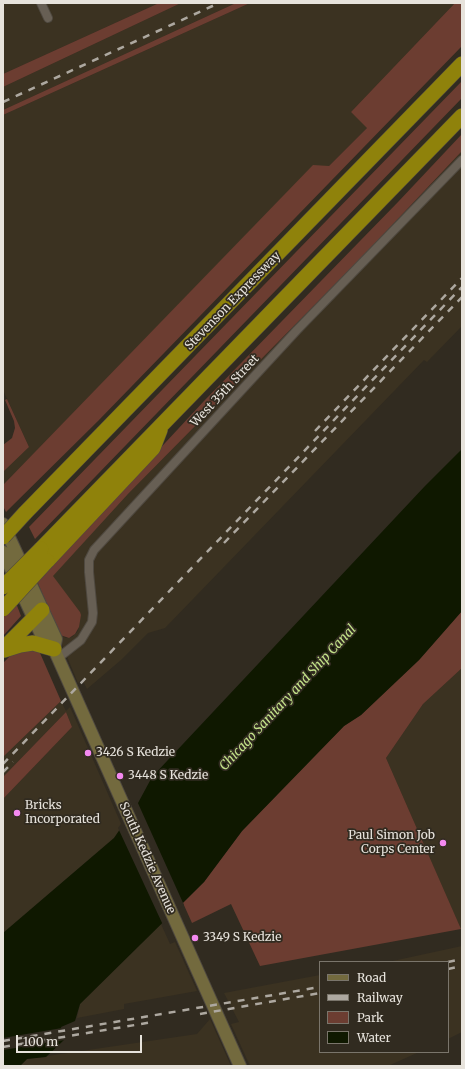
<!DOCTYPE html>
<html>
<head>
<meta charset="utf-8">
<style>
  body { margin:0 }
  #map { position:relative; width:465px; height:1069px; overflow:hidden; background:#312b20; font-family:Merriweather,serif }
  canvas { display:block }
  .frame { position:absolute; inset:0; border:4px solid #e7e3dc; pointer-events:none }
  .legend { position:absolute; left:319px; top:961px; width:130px; height:92px; box-sizing:border-box; background:#312b20; border:1px solid #7a756b; margin:0; padding:5px 7px; list-style:none; font-size:12px; color:#e7e3dc }
  .legend li { display:flex; align-items:center; gap:8px; height:20px }
  .legend b { width:20px; border:1px solid #7a756b }
  .scale { position:absolute; left:16px; top:1035px; width:126px; height:18px; box-sizing:border-box; border:2px solid #e7e3dc; border-top:0; padding-left:5px; font-size:12px; line-height:14px; white-space:nowrap; color:#e7e3dc; -webkit-text-stroke:3px #312b20; paint-order:stroke }
</style>
</head>
<body>
<div id="map">
<canvas width="465" height="1069"></canvas>
<div class="frame"></div>
<ul class="legend">
<li><b style="height:5px;background:#736a3e"></b>Road</li>
<li><b style="height:5px;background:#ada8a0"></b>Railway</li>
<li><b style="height:11px;background:#6c3d31"></b>Park</li>
<li><b style="height:11px;background:#0f1800"></b>Water</li>
</ul>
<div class="scale">100 m</div>
</div>
<script>
const c = document.querySelector('canvas').getContext('2d');
c.lineJoin = 'round';
function fill(path, color) {
  c.fillStyle = color;
  c.fill(path, 'evenodd');
}
function shape(rows) {
  const path = new Path2D();
  for (const r of rows) {
    path.moveTo(r[0], r[1]);
    for (let i = 2; i < r.length; i += 2) path.lineTo(r[i], r[i + 1]);
  }
  return path;
}
function stroke(path, color, width, dash) {
  c.strokeStyle = color;
  c.lineWidth = width;
  c.lineCap = dash ? 'butt' : 'round';
  c.setLineDash(dash || []);
  c.stroke(path);
}
function write(font, color, halo, rows, align = 'center') {
  c.font = font + ' Merriweather,serif';
  c.lineWidth = 3.5;
  c.setLineDash([]);
  c.textBaseline = 'middle';
  c.strokeStyle = halo;
  c.fillStyle = color;
  for (const [text, x, y, turn = 0] of rows) {
    c.save();
    c.translate(x, y);
    c.rotate((+turn || 0) * Math.PI / 180);
    c.textAlign = isNaN(turn) ? turn : align;
    if (halo) c.strokeText(text, 0, 0);
    c.fillText(text, 0, 0);
    c.restore();
  }
}
const built = shape([
  [3,3,36,3,38,6,44,3,159,3,3,74],
  [181,3,236,3,3,110,3,87],
  [250,3,455,3,351,112,368,127,329,166,313,166,3,485,3,472,29,447,3,390,3,115],
  [462,151,462,326,427,362,424,360,165,628,148,633,121,660,87,689,82,679,78,683,36,582,37,581,60,635,66,638,72,637,78,631,80,612,52,576,128,494,360,259],
  [462,668,462,932,386,758,423,704],
  [61,701,66,711,70,707,122,826,114,838,3,933,3,799,72,727,66,712,3,777,3,757],
  [161,924,170,944,175,942,197,991,124,1004,124,1009,77,1018,80,1004],
  [462,946,462,1032,448,1039,448,962,388,962],
  [320,975,320,1052,419,1052,388,1066,250,1066,231,1024,239,1022,224,993],
  [210,1019,231,1066,20,1066,27,1059,197,1034]
]);
const green = shape([
  [159,3,181,3,3,87,3,74],
  [236,3,250,3,3,115,3,110],
  [455,3,462,3,462,46,98,421,6,512,3,506,3,485,313,165,329,166,367,128,351,112],
  [462,81,462,98,35,539,29,527],
  [462,134,462,151,360,259,128,494,53,576,80,612,81,615,79,627,75,634,69,638,60,635,37,581,204,401,398,202],
  [7,399,29,447,3,472,3,445,12,438,15,428,14,421,5,400],
  [16,603,21,616,3,636,3,618],
  [462,611,462,668,423,704,386,758,461,929,260,966,231,904,192,923,183,903,204,882,242,831,344,726,361,715,419,660],
  [33,649,40,653,61,701,3,757,3,663,12,654],
  [66,712,72,727,3,799,3,777]
]);
const water = shape([
  [462,449,462,611,419,660,361,715,344,726,242,831,204,882,80,1004,75,1021,61,1027,64,1040,46,1057,27,1059,20,1066,3,1066,3,933,114,838,138,803,152,777,425,486]
]);
const pier = shape([
  [137,801,184,905,163,925,118,828],
  [62,1028,65,1040,3,1050,3,1038]
]);
const street = shape([
  [41,3,48,18],
  [58,658,81,640,92,622,93,613,89,572,89,560,94,550,297,330,462,160]
]);
const secondary = shape([
  [3,524,56,639,54,649],
  [3,552,45,643,54,649,240,1066]
]);
const highway = shape([
  [25,513,462,64],
  [41,549,462,116],
  [47,561,153,448,160,430],
  [3,649,42,610],
  [4,650,20,645,33,643,54,649]
]);
const rail = shape([
  [3,102,219,3],
  [315,431,462,278],
  [224,543,462,297],
  [3,764,462,287],
  [3,772,13,762],
  [448,962,462,959],
  [448,969,462,966],
  [200,1014,320,993],
  [3,1041,320,987],
  [3,1047,153,1022]
]);
const highwayBridge = shape([
  [3,537,25,513],
  [3,587,41,549],
  [3,609,47,561]
]);
const markers = [
  [88,753,4,"#f489f0"],
  [120,776,4,"#f489f0"],
  [17,813,4,"#f489f0"],
  [443,843,4,"#f489f0"],
  [195,938,4,"#f489f0"]
];
const streetNames = [
  ["Stevenson Expressway",233,301,-46],
  ["West 35th Street",225,391,-47],
  ["South Kedzie Avenue",147,858,66]
];
const poiNames = [
  ["3426 S Kedzie",96,753],
  ["3448 S Kedzie",128,776],
  ["Bricks",25,806],
  ["Incorporated",25,820],
  ["Paul Simon Job",435,836,"right"],
  ["Corps Center",435,850,"right"],
  ["3349 S Kedzie",203,938]
];
const waterNames = [
  ["Chicago Sanitary and Ship Canal",288,698,-47]
];
fill(built, '#3b3221');
fill(green, '#6c3d31');
fill(water, '#0f1800');
fill(pier, '#312b20');
stroke(street, '#4f4940', 10);
stroke(secondary, '#4f4940', 14);
stroke(highway, '#4f4940', 16);
stroke(street, '#675f54', 8);
stroke(secondary, '#736a3e', 12);
stroke(highway, '#8f820b', 15);
stroke(rail, '#ada8a0', 2.5, [7, 7]);
stroke(highwayBridge, '#4f4940', 16, []);
stroke(highwayBridge, '#8f820b', 15);
for (const [x, y, r, color] of markers) {
  const dot = new Path2D();
  dot.arc(x, y, r, 0, 2 * Math.PI);
  c.fillStyle = color;
  c.fill(dot);
  stroke(dot, '#312b20', 1.5);
}
write('12px', '#e7e3dc', '#312b20', streetNames);
write('12px', '#e7e3dc', '#312b20', poiNames, 'left');
write('italic 13px', '#c3e289', '#312b20', waterNames);
</script>
</body>
</html>
